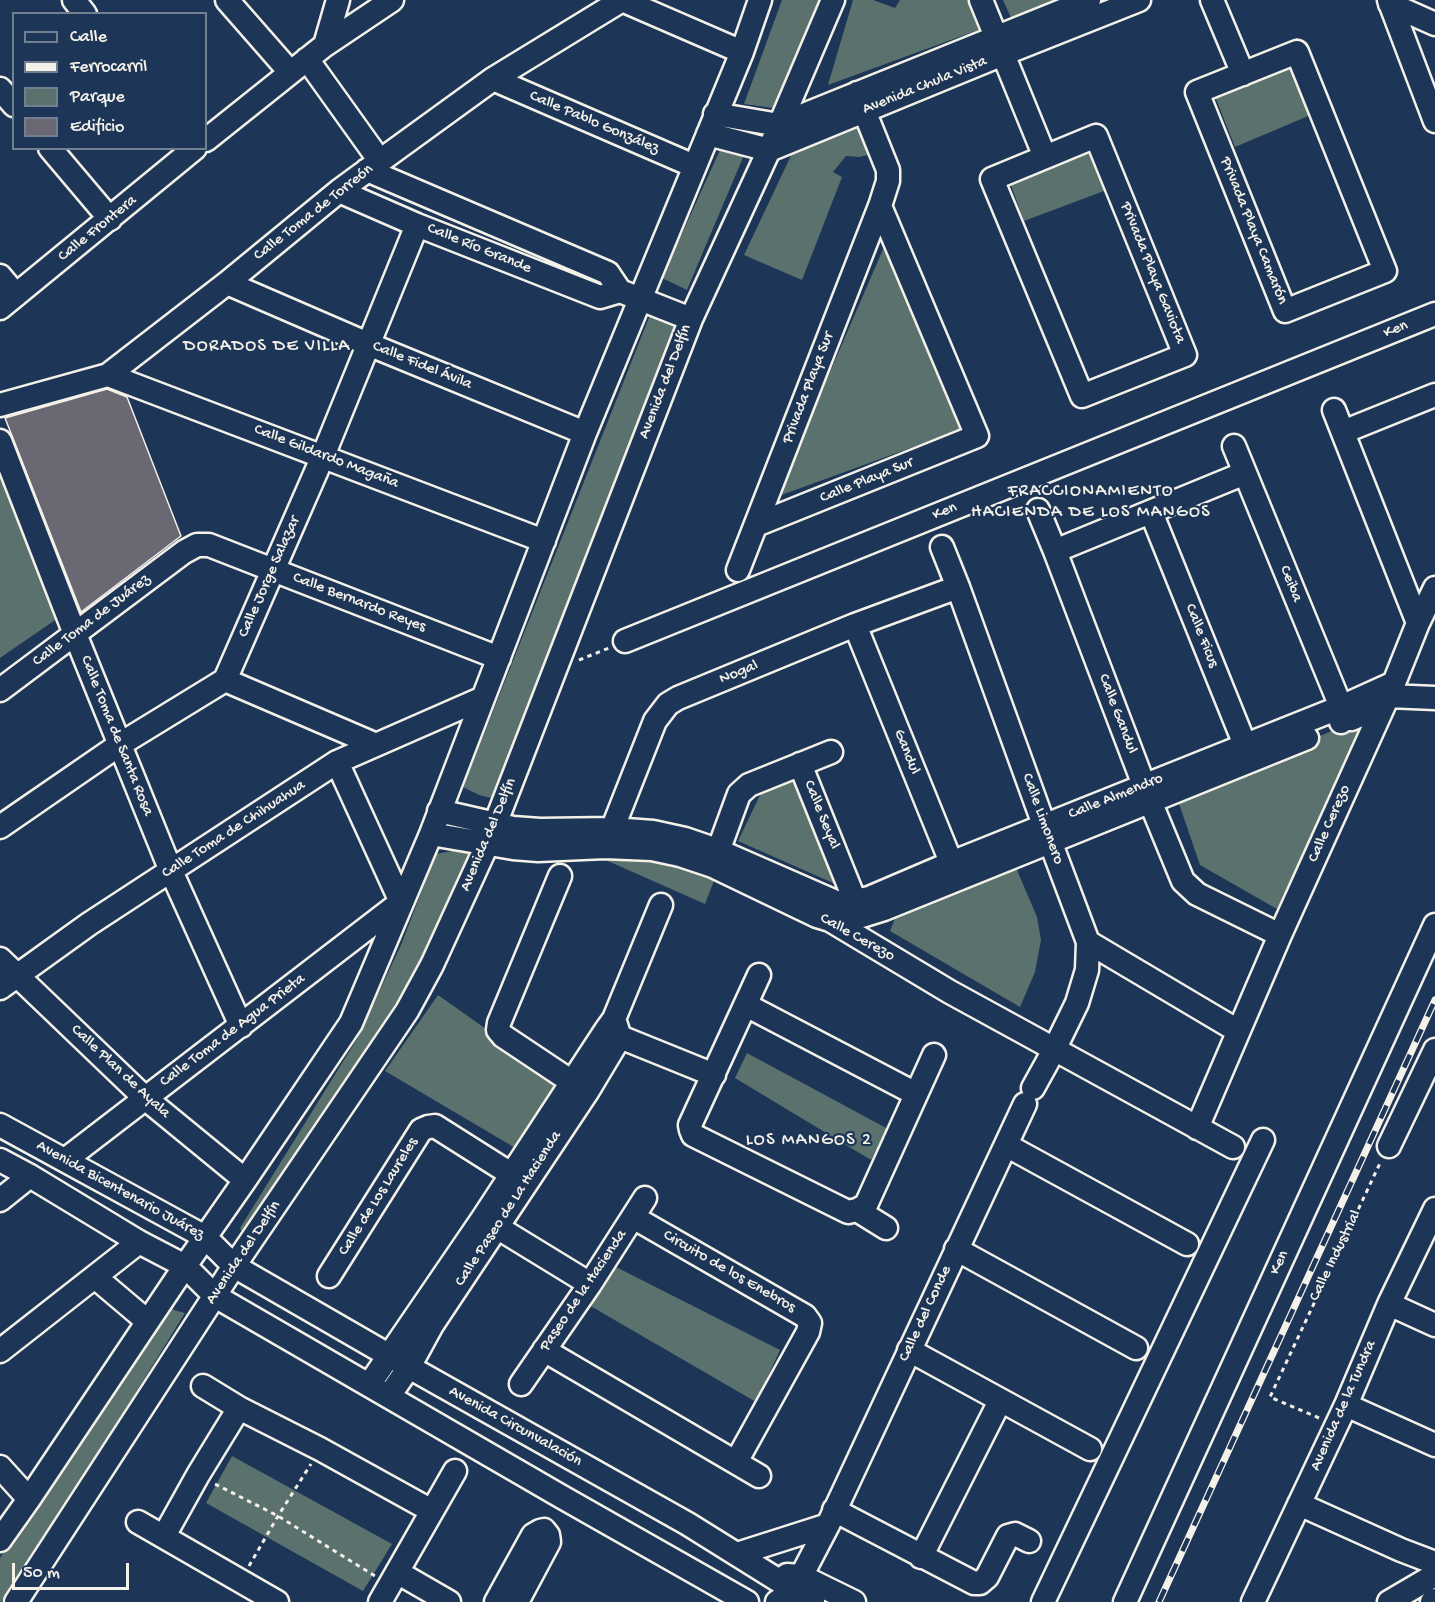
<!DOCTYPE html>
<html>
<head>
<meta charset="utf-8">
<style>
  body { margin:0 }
  #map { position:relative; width:1435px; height:1602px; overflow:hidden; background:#1d3557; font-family:"Gochi Hand",sans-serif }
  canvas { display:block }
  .legend { position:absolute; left:12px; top:12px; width:195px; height:138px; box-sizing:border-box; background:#1d3557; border:2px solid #738091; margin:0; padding:8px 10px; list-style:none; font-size:18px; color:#f4f1e8 }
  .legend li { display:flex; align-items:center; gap:12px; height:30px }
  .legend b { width:30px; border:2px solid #738091 }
  .scale { position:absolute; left:12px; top:1563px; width:117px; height:27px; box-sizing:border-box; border:3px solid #f4f1e8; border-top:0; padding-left:8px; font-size:18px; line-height:21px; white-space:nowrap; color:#f4f1e8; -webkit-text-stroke:4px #1d3557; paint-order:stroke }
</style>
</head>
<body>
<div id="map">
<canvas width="1435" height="1602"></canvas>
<ul class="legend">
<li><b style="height:8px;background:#1d3557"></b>Calle</li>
<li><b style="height:8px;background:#f4f1e8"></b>Ferrocarril</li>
<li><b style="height:16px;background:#5a716d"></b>Parque</li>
<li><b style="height:16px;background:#696873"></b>Edificio</li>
</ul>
<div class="scale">50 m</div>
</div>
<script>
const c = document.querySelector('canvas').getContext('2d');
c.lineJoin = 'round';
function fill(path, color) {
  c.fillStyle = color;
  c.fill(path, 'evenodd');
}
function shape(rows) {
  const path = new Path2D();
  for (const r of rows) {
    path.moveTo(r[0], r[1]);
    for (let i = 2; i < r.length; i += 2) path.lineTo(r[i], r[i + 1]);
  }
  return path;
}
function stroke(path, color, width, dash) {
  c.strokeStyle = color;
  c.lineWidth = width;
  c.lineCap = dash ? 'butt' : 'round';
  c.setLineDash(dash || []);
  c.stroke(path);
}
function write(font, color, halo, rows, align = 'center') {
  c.font = font + ' "Gochi Hand",sans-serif';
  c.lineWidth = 4.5;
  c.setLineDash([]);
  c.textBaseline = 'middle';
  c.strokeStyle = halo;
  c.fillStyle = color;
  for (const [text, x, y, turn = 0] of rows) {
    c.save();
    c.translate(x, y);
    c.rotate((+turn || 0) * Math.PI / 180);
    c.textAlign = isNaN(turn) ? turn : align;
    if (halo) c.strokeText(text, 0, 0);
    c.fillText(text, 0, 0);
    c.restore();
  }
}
const green = shape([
  [782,0,829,0,780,109,744,104],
  [853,0,873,0,895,8,900,0,978,0,989,26,828,85],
  [1003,0,1060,0,1012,20],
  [1293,60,1313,114,1235,147,1214,94],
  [859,119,878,153,859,157,846,156,833,172,842,177,802,280,744,255,796,145],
  [724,141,747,148,687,290,662,278],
  [1098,146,1112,188,1024,221,1009,180],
  [887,240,968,427,776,497],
  [650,315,682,326,495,799,479,795,463,787],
  [0,469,61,616,0,658],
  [1366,717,1277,909,1200,865,1176,795],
  [798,776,842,887,738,841,763,789],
  [457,850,474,855,400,1004,245,1240,240,1228,357,1039,401,945,436,854],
  [592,854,676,855,717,873,705,904],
  [1014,863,1037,917,1041,940,1035,972,1020,1007,890,931,899,908],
  [438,995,561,1082,517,1149,385,1071],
  [747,1053,888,1129,871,1160,735,1078],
  [616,1267,780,1350,756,1402,587,1304],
  [168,1304,174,1310,185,1313,83,1478,1,1602,0,1602,0,1558],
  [232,1456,392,1544,363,1591,206,1503]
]);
const building = shape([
  [107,389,127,397,181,536,81,612,5,418,107,389]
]);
const path = shape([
  [579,660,609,648],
  [1319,1418,1270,1397,1381,1161],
  [215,1484,278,1516,375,1576],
  [249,1566,278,1516,311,1464]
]);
const minor = shape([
  [74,0,85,14],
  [227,0,290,72],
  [622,0,742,52],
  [981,0,1045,157],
  [1212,0,1243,74],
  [1389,0,1435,121],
  [1390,4,1435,24],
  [325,45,338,0],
  [1297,52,1385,271,1285,311,1197,92,1297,52],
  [307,59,380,161],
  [493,79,694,166],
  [0,89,14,105],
  [715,114,779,125,1089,0],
  [708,134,769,150,1003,54,1139,0],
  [1096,136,1185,355,1082,396,992,179,1096,136],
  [206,140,325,45,392,0],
  [50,148,110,219],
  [367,170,608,273,620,291,691,319],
  [339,191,417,225,600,297,620,291],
  [0,276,16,295],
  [227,283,368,344,585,433],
  [0,308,195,148],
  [108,375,544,541],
  [0,405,108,375,227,283,339,191,380,161,493,79,622,0],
  [1334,410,1418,623],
  [1343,432,1435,395],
  [0,441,75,634,171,871,241,1026],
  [1234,446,1341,707,1341,722],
  [1038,510,1055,551,1150,801,1183,881,1197,894,1280,935],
  [1151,512,1245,745,1252,757],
  [756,525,977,436,880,206],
  [942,547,958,587,1044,825,1088,942,1087,970,1077,1003,1054,1050,1033,1088],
  [1055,551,1245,473],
  [738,570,880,206,888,181,888,170,857,93],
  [855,625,957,877],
  [625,641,1435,314],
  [225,680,374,744],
  [0,690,184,552,197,545,209,545,499,658],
  [1388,696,1435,698],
  [1351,719,1384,705],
  [800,764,855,901],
  [439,811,513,828,540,830,613,829,653,832,685,839,717,850,836,902,855,901,869,898,951,863,1341,707,1394,683],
  [0,827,119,745,225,680,323,456,417,225],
  [431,834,513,848,538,850,605,847,652,849,680,855,713,866,817,916,830,920,950,992,1233,1147],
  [608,840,655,721,668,704,678,698,855,625,958,587],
  [713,865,739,794,749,785,831,752],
  [560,876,499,1023,498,1030,503,1036,584,1090],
  [830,920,852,919,884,909,1307,738],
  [1088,942,1238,1031],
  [0,959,145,1098,245,1180],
  [759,975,690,1125,691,1130,693,1135,848,1212,857,1210,866,1205,934,1055],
  [0,988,89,924,337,762,483,698],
  [746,1005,916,1094],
  [607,1030,620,1037,714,1075],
  [0,1125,205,1237,234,1266,409,1367,688,1524,813,1602],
  [1197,1128,1280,935,1394,683,1418,623,1435,588],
  [1006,1145,1187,1244],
  [1389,1146,1435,1050],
  [0,1160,30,1176,139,1242,185,1266,215,1296,562,1497,747,1602],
  [65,1160,401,902,337,762],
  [0,1200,30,1176],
  [857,1210,886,1228],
  [633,1217,805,1316,810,1323,808,1332,736,1462],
  [487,1221,590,1284],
  [956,1249,1136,1348],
  [329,1276,421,1130,428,1127,435,1126,522,1181],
  [95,1277,147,1321],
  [1389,1304,1435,1325],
  [544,1350,759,1476],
  [909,1350,1090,1449],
  [0,1351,139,1242],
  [521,1384,590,1284,645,1198],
  [369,1385,483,1218,606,1030,614,1019,661,905],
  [203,1386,239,1408,320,1449,432,1511],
  [389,1396,409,1367,432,1325,587,1092,620,1037,614,1019],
  [1346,1405,1435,1445],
  [0,1467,29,1499],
  [1299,1504,1401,1550,1435,1563],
  [834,1510,974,1583,980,1583,987,1577,1008,1536,1015,1534,1029,1541],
  [138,1522,277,1602],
  [164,1536,198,1475,239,1408],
  [0,1540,29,1499,185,1266,245,1180,351,1023,431,834,585,433,742,52,760,0],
  [737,1554,828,1525],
  [921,1557,1000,1401],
  [397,1572,449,1602],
  [787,1575,801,1576,854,1602],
  [16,1602,234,1266,407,1011,432,965,487,845,691,319,769,150,833,0],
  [380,1602,455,1471],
  [496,1602,533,1535,540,1531,544,1530,548,1535,549,1542,517,1602],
  [777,1602,794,1590,828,1525,1025,1104],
  [1043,1602,1263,1140],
  [1125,1602,1435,925],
  [1253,1602,1346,1405,1389,1304,1435,1209],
  [1389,1602,1435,1575],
  [1432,1602,1435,1600]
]);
const rail = shape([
  [1159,1602,1435,1000]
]);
const streetNames = [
  ["Avenida Chula Vista",925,86,-22],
  ["Calle Pablo González",594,123,23],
  ["Calle Toma de Torreón",314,213,-38],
  ["Calle Frontera",98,229,-39],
  ["Privada Playa Camarón",1253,231,68],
  ["Calle Río Grande",479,249,22],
  ["Privada Playa Gaviota",1152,273,68],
  ["Ken",1396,330,-22],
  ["Calle Fidel Ávila",422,366,22],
  ["Avenida del Delfín",666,382,-69],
  ["Privada Playa Sur",809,388,-69],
  ["Calle Gildardo Magaña",326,457,21],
  ["Calle Playa Sur",867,481,-22],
  ["Ken",945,512,-22],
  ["Calle Jorge Salazar",270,577,-66],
  ["Ceiba",1290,584,68],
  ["Calle Bernardo Reyes",359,603,21],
  ["Calle Toma de Juárez",92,621,-37],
  ["Calle Ficus",1201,636,68],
  ["Nogal",739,673,-22],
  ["Calle Gandul",1117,714,69],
  ["Calle Toma de Santa Rosa",116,736,68],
  ["Gandul",906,752,68],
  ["Calle Almendro",1116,797,-22],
  ["Calle Seyal",821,815,68],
  ["Calle Limonero",1042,819,70],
  ["Calle Cerezo",1330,824,-66],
  ["Calle Toma de Chihuahua",234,830,-33],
  ["Avenida del Delfín",489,835,-67],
  ["Calle Cerezo",857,938,29],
  ["Calle Toma de Agua Prieta",233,1031,-37],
  ["Calle Plan de Ayala",120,1072,43],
  ["Avenida Bicentenario Juárez",120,1191,29],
  ["Calle de Los Laureles",379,1197,-58],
  ["Calle Paseo de La Hacienda",509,1209,-57],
  ["Avenida del Delfín",244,1253,-56],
  ["Calle Industrial",1336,1256,-64],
  ["Ken",1280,1263,-65],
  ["Circuito de los Enebros",729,1272,30],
  ["Paseo de la Hacienda",584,1291,-56],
  ["Calle del Conde",926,1314,-65],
  ["Avenida de la Tundra",1344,1406,-66],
  ["Avenida Circunvalación",515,1427,29]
];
const neighbourhoodNames = [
  ["DORADOS DE VILLA",267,347],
  ["FRACCIONAMIENTO",1091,492],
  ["HACIENDA DE LOS MANGOS",1091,513],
  ["LOS MANGOS 2",809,1141]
];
fill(green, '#5a716d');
fill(building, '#696873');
stroke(building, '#f4f1e8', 1.5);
stroke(minor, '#f4f1e8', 27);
stroke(path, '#f4f1e8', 3, [4.5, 4.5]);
stroke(minor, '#1d3557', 22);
stroke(rail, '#f4f1e8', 7);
stroke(rail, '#1d3557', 4.5, [14]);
write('16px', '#f4f1e8', '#1d3557', streetNames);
c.letterSpacing = '1.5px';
write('18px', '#f4f1e8', '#1d3557', neighbourhoodNames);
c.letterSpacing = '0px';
</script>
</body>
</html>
